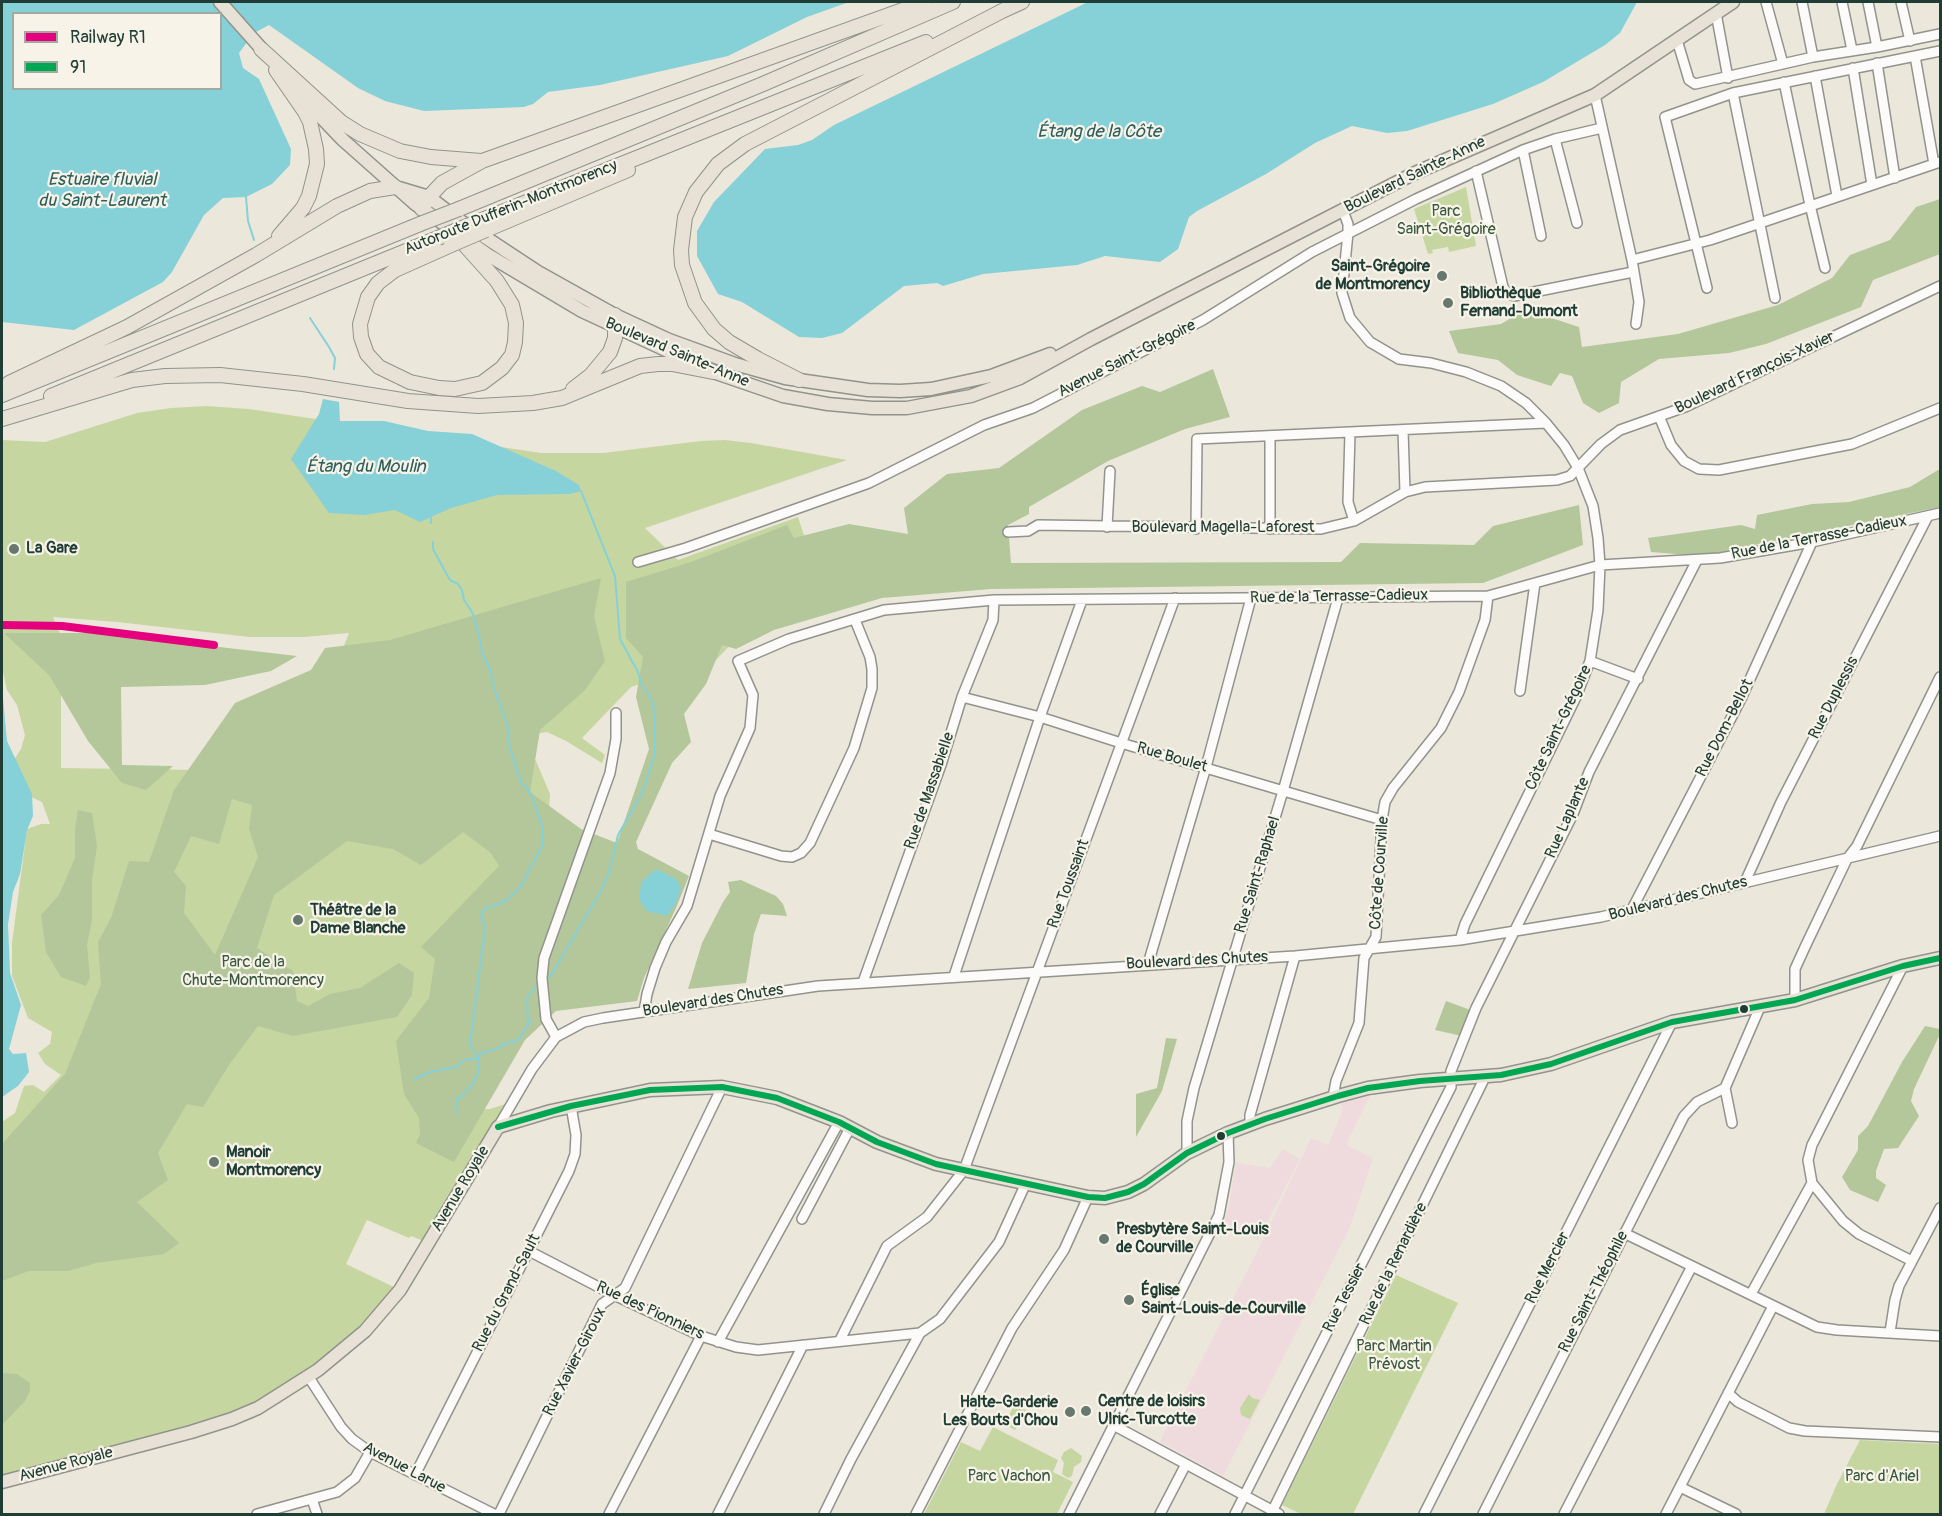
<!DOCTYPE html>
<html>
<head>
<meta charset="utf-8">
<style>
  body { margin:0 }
  #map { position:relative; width:1942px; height:1516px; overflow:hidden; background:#ece7db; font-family:Pangolin,sans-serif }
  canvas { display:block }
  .frame { position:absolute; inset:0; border:3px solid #1f3d34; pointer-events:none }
  .legend { position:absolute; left:12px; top:12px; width:210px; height:78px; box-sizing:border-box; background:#f7f3e8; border:2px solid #a1aaa0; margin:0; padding:8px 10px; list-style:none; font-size:18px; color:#1f3d34 }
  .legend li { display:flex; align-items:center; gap:12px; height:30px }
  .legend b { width:30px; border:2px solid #a1aaa0 }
</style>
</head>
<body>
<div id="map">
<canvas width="1942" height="1516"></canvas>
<div class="frame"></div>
<ul class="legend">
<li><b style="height:8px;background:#e5007d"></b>Railway R1</li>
<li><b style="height:8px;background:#00a651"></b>91</li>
</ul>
</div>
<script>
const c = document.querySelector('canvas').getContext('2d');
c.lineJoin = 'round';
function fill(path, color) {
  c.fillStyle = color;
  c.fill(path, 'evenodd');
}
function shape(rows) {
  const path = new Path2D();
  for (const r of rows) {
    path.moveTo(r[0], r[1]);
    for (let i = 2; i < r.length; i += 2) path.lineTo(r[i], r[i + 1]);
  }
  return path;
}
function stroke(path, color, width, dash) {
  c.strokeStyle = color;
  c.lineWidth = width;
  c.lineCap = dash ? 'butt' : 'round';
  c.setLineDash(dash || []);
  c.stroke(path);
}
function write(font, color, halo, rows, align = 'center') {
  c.font = font + ' Pangolin,sans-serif';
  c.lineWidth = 4.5;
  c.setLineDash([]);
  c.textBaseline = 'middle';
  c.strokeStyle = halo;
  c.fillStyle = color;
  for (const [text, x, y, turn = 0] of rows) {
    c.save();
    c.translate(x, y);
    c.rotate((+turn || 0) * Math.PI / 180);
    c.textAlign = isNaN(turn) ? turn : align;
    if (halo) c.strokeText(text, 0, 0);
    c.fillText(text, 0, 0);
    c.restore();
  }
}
const built = shape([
  [1372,1091,1346,1145,1373,1158,1350,1227,1223,1476,1160,1441,1258,1250,1311,1138,1328,1145,1342,1113,1342,1100],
  [1283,1149,1300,1159,1258,1240,1224,1222,1229,1207,1236,1163,1270,1168]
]);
const green = shape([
  [1466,187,1476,246,1449,252,1448,247,1432,250,1433,253,1428,254,1414,209],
  [206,406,249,409,541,453,603,453,701,441,725,440,751,443,847,460,645,528,678,560,798,517,808,548,818,546,827,614,790,621,738,637,715,661,631,687,582,738,605,755,602,763,566,741,547,732,518,737,536,761,550,794,549,810,440,1112,490,1109,512,1102,429,1243,411,1236,409,1238,367,1220,346,1264,400,1290,365,1331,258,1408,2,1482,2,1122,15,1113,24,1086,33,1085,44,1092,61,1075,45,1064,38,1053,50,1044,52,1032,28,1018,12,976,12,943,27,829,41,824,50,824,42,802,23,793,12,763,21,749,25,735,17,705,7,690,2,667,2,440,45,442,137,413,171,408],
  [53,617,117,622,250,637,304,637,349,633,341,653,339,669,200,770,61,768,61,636],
  [1396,1275,1458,1303,1353,1514,1301,1514,1282,1505],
  [1249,1394,1252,1398,1260,1400,1250,1419,1241,1415,1240,1408],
  [1015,1404,1026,1410,1015,1430,1004,1424],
  [993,1427,1058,1460,1053,1472,1073,1482,1057,1514,924,1514,961,1442,980,1451],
  [1860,1440,1940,1444,1940,1514,1824,1514,1837,1484],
  [1071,1448,1082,1456,1081,1462,1074,1467,1072,1476,1068,1478,1062,1474,1064,1463,1061,1458,1064,1452]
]);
const forest = shape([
  [1940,199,1940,254,1873,280,1861,307,1766,344,1729,353,1659,359,1621,382,1619,403,1599,413,1583,403,1572,376,1560,373,1551,386,1517,375,1498,360,1458,353,1449,331,1501,324,1516,315,1539,314,1579,327,1582,347,1678,334,1778,305,1832,278,1850,255,1890,240,1916,207],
  [1213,369,1230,417,1185,429,1108,461,1029,507,1029,514,1008,525,1011,563,1341,562,1360,543,1474,545,1493,526,1579,505,1583,545,1483,583,991,589,882,598,774,630,736,649,722,645,706,684,684,714,691,742,672,763,636,842,638,849,689,876,676,908,644,978,637,1001,556,1011,525,1040,454,1162,416,1143,420,1134,419,1118,404,1094,396,1041,429,998,435,959,421,947,499,866,491,853,463,832,421,865,393,849,347,841,274,895,257,948,293,971,297,1001,308,1006,330,994,360,988,399,963,414,973,412,995,397,1017,293,1036,258,1026,229,1065,203,1107,187,1104,158,1153,168,1180,137,1202,179,1243,164,1254,96,1263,68,1271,29,1271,2,1281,2,1144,65,1074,101,984,98,942,111,918,129,861,149,862,174,790,235,703,311,670,325,648,390,640,601,578,594,616,605,661,585,690,540,730,530,792,581,829,617,843,649,749,636,697,643,657,626,638,626,582,691,562,787,525,794,538,849,524,908,534,904,508,947,474,999,468,1082,410,1142,386,1160,392],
  [232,799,252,805,249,829,258,857,215,955,184,913,186,886,174,872,191,836,219,844],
  [1938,470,1940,470,1940,507,1701,556,1651,552,1648,538,1741,525,1755,529,1757,515,1812,504,1849,502,1910,487],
  [4,633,99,633,297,656,271,671,205,685,121,687,122,765,173,766,146,790,122,783,88,741,49,675],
  [78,810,92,813,97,846,92,880,92,920,87,945,90,978,86,986,61,977,46,952,41,915,59,895,75,858,75,828],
  [741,880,776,896,783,904,787,916,761,914,754,934,746,983,688,989,702,943,723,902,730,892,728,882],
  [1446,1001,1473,1011,1462,1036,1435,1030],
  [1925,1026,1940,1029,1940,1034,1914,1089,1911,1101,1919,1116,1898,1148,1884,1149,1876,1171,1876,1178,1886,1185,1878,1202,1850,1190,1842,1177,1858,1150,1858,1136,1868,1126,1902,1062],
  [1166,1038,1177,1039,1162,1091,1136,1137,1136,1094,1157,1088],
  [2,1373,17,1374,30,1383,30,1390,25,1401,2,1425]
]);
const water = shape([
  [2,2,849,2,807,17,728,56,600,85,548,92,533,104,524,107,424,111,385,101,358,88,269,25,254,33,239,53,243,68,259,79,291,149,290,165,272,184,246,197,223,198,204,215,172,272,163,282,74,330,2,322],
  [14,14,220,14,220,88,14,88],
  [1088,2,1637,2,1620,33,1605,45,1543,82,1493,104,1407,131,1387,133,1352,126,1315,143,1266,174,1197,211,1189,217,1178,249,1160,262,1105,256,1077,265,983,274,943,286,937,283,904,286,842,333,822,338,799,337,742,302,718,294,697,256,697,231,714,202,765,149,798,145,812,140,834,125],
  [323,399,339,402,340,421,384,421,428,431,472,434,556,471,579,485,581,491,570,494,497,495,451,508,420,522,395,510,364,515,329,513,291,459,319,414],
  [2,688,7,741,32,794,33,816,27,830,20,874,13,892,8,924,10,973,21,1005,9,1049,13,1054,26,1053,29,1072,18,1086,2,1097],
  [656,869,676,879,681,888,676,903,667,916,647,911,639,900,641,883]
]);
const stream = shape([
  [246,197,248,221,254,240],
  [310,318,329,347,335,358,334,369],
  [431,518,431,523],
  [433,542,433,549,446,573,450,580,458,584,462,590,464,600,472,612,478,630,482,653,491,672,492,682,509,729,509,746,521,782,530,792,543,828,543,844,520,888,504,902,484,909,481,915,485,928,471,1038,471,1046,478,1058,479,1072,472,1085,462,1096,457,1099,456,1113],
  [549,977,552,974,601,891,609,873,618,835,642,793,655,754,655,712,650,696,642,686,638,672,620,639,615,576,581,491],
  [530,1022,528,1025,527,998,536,986],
  [414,1079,433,1071,456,1067,464,1060,478,1058,481,1053,499,1048,503,1044,513,1042,519,1039,528,1025]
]);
const minor = shape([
  [1766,2,1783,64],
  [1802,2,1813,57],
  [1842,2,1852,50],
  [1868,2,1877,47],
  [1901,2,1910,41],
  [1716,13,1728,78],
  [1677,40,1689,80,1695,84,1813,57,1877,47,1940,34],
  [1915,56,1934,164],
  [1877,63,1895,178],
  [1853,68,1872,185],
  [1815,76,1837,196],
  [1784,82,1810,205,1825,268],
  [1733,93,1775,298],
  [1595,95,1632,260,1639,302,1636,324],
  [1555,139,1577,223],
  [1523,150,1541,236],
  [1476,171,1503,287,1507,293,1514,296,1633,272],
  [1343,211,1348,224,1348,233,1342,293,1350,318,1370,342,1399,359,1431,363,1466,372,1501,386,1526,403,1546,423,1564,445,1578,468,1593,506,1598,538,1600,565,1598,610,1590,661,1576,697,1465,924,1460,940],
  [1632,260,1710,240,1940,162],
  [1707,288,1665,117,1733,93,1940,51],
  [1659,416,1671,445,1684,461,1699,469,1719,470,1852,444,1940,408],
  [1403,430,1405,492],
  [1350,433,1348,502,1354,521],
  [1107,527,1110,471],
  [1196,529,1197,439,1546,423],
  [1270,529,1270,436],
  [1008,532,1028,531,1038,525,1321,529,1354,521,1405,492,1425,487,1557,480,1570,476,1601,444,1620,430,1685,407,1940,286],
  [638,562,686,548,869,483,984,425,1033,408,1203,320,1312,252,1416,199,1523,150,1555,139,1602,128],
  [1590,661,1638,679],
  [1520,691,1535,583],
  [962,697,1040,717,1121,743,1382,820],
  [709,834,781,856,792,857,801,853,810,843,854,748,872,688,872,669,870,657,855,620],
  [1745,882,1781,802,1928,516],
  [1631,911,1741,699,1812,542],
  [1148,964,1206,767,1251,598],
  [954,976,1040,717,1082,600],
  [863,982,941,765,962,697,993,620,994,600],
  [1795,1000,1795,969,1805,947,1847,859,1857,846,1940,677],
  [644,1012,647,994,655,968,666,942,687,906,720,796,750,728,753,695,738,661,789,639,884,610,994,600,1488,596,1600,565,1720,558,1812,542,1940,513],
  [556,1037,546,1019,542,978,544,958,610,773,616,739,616,713],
  [1725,1088,1732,1123],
  [1333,1097,1336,1081,1359,1023,1364,958,1376,937,1382,820,1385,802,1393,788,1441,728,1459,692,1485,620,1488,596],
  [1250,1125,1250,1115,1295,956],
  [498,1127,532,1069,556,1037,584,1022,603,1018,818,986,1295,956,1460,940,1601,917,1940,836],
  [1187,1153,1187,1121,1194,1088,1283,791,1338,598],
  [1812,1183,1843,1221,1859,1234,1912,1261],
  [802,1219,850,1128],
  [1624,1233,1817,1327,1837,1330,1940,1336],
  [529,1251,614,1295,701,1336,736,1347,758,1350,920,1333],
  [1751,1294,1812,1183,1808,1160,1812,1145,1903,966],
  [1890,1332,1895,1300,1899,1286,1940,1208],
  [840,1340,887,1246,927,1217,964,1170,1175,598],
  [718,1342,839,1122],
  [308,1376,341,1427,352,1439,370,1452,494,1514],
  [1728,1393,1738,1402,1789,1428,1805,1431,1940,1437],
  [1115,1426,1279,1514],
  [415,1475,569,1171,575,1154,576,1135,571,1106],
  [1680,1487,1736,1514],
  [312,1499,317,1514],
  [257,1514,337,1492,355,1478,370,1452],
  [499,1514,602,1304,625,1288,722,1087],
  [609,1514,701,1336],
  [718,1514,803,1345],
  [824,1514,851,1459,920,1333,940,1319,999,1242,1026,1183],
  [916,1514,1012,1328,1064,1250,1088,1197],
  [1069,1514,1219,1215,1229,1162,1228,1133],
  [1160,1514,1186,1464],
  [1235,1514,1451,1087,1451,1071,1476,1008,1573,814,1589,772,1697,560],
  [1271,1514,1485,1077],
  [1424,1514,1672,1022],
  [1483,1514,1684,1116,1697,1102,1725,1088,1760,1007],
  [1564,1514,1692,1266],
  [1666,1514,1773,1306]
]);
const major = shape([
  [220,2,267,55],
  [299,94,343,140,414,203,488,255,582,311,713,372,783,396,828,404,872,408,907,408,971,396,1020,378,1091,339,1415,173,1595,95,1733,2],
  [399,188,429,197,459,220,538,272,615,315,669,340,735,364,785,378,868,390,900,391,931,389,991,376,1050,354],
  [2,1482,191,1432,232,1419,258,1408,318,1370,365,1331,400,1290,498,1127,551,1111,650,1090,722,1087,777,1098,839,1122,877,1142,936,1164,1088,1197,1105,1198,1128,1192,1144,1184,1187,1153,1228,1133,1265,1119,1338,1096,1368,1088,1420,1081,1501,1075,1551,1064,1672,1022,1795,1000,1903,966,1940,958]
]);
const highway = shape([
  [1000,12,1022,2],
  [261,49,341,122,360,134,400,151,431,157,481,161],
  [276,70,305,112,310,122,316,149,317,164,309,196,303,208,279,236],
  [422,209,429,197,442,183,482,161,925,2],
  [459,209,763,84,953,2],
  [477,222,926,42],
  [486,230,628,170],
  [451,245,395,270,378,283,368,297,360,324,361,337,367,354,379,367,410,382,439,388,455,389,482,383,502,368,512,355,515,342,516,323,512,305,497,281,454,233],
  [799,380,758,359,729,342,714,329,695,303,682,265,681,250,685,217,696,192,718,164,745,144,1006,9],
  [9,383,127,327,256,255,337,206,370,191,395,187],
  [573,389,591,375,610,352,615,338,615,315],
  [2,395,420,224],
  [51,396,438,238],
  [2,419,132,380,165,376,220,375,303,384,408,401,478,406,533,403,562,398,640,366,658,364,672,364,713,372]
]);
const highwayBridge = shape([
  [420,224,459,209],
  [438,238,477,222],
  [451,245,486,230]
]);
const bus1 = shape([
  [498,1127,571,1106,650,1090,722,1087,777,1098,839,1122,877,1142,936,1164,1088,1197,1105,1198,1128,1192,1144,1184,1187,1153,1228,1133,1265,1119,1338,1096,1368,1088,1420,1081,1501,1075,1551,1064,1672,1022,1795,1000,1903,966,1940,958]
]);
const rail1 = shape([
  [2,625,62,626,214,645]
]);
const markers = [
  [1442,276,6,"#67786e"],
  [1448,303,6,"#67786e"],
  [14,549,6,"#67786e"],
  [298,920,6,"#67786e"],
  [1744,1009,5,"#1f3d34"],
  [1221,1136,5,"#1f3d34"],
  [214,1162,6,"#67786e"],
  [1104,1239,6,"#67786e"],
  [1129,1300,6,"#67786e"],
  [1086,1411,6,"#67786e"],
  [1070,1412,6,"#67786e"]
];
const streetNames = [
  ["Boulevard Sainte-Anne",1415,175,-26],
  ["Autoroute Dufferin-Montmorency",511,208,-22],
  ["Boulevard Sainte-Anne",677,353,23],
  ["Avenue Saint-Grégoire",1127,359,-27],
  ["Boulevard François-Xavier",1755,373,-25],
  ["Boulevard Magella-Laforest",1223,528],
  ["Rue de la Terrasse-Cadieux",1819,538,-11],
  ["Rue de la Terrasse-Cadieux",1339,597,-1],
  ["Rue Duplessis",1834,698,-63],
  ["Côte Saint-Grégoire",1559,728,-65],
  ["Rue Dom-Bellot",1725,728,-63],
  ["Rue Boulet",1172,758,16],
  ["Rue de Massabielle",930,791,-71],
  ["Rue Laplante",1568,818,-66],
  ["Côte de Courville",1380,873,-86],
  ["Rue Saint-Raphael",1258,875,-73],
  ["Rue Toussaint",1069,884,-70],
  ["Boulevard des Chutes",1678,899,-14],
  ["Boulevard des Chutes",1197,961,-3],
  ["Boulevard des Chutes",713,1001,-9],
  ["Avenue Royale",461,1189,-59],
  ["Rue de la Renardière",1394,1264,-64],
  ["Rue Mercier",1548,1268,-63],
  ["Rue Saint-Théophile",1594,1292,-63],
  ["Rue du Grand-Sault",507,1293,-63],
  ["Rue Tessier",1345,1298,-63],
  ["Rue des Pionniers",650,1311,25],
  ["Rue Xavier-Giroux",575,1362,-63],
  ["Avenue Royale",66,1465,-15],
  ["Avenue Larue",404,1468,28]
];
const parkNames = [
  ["Parc",1446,212],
  ["Saint-Grégoire",1446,230],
  ["Parc de la",253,963],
  ["Chute-Montmorency",253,981],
  ["Parc Martin",1394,1347],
  ["Prévost",1394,1365],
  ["Parc Vachon",1009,1477],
  ["Parc d'Ariel",1882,1477]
];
const poiNames = [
  ["Saint-Grégoire",1430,267,"right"],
  ["de Montmorency",1430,285,"right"],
  ["Bibliothèque",1460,294],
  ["Fernand-Dumont",1460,312],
  ["La Gare",26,549],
  ["Théâtre de la",310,911],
  ["Dame Blanche",310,929],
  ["Manoir",226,1153],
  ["Montmorency",226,1171],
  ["Presbytère Saint-Louis",1116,1230],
  ["de Courville",1116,1248],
  ["Église",1141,1291],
  ["Saint-Louis-de-Courville",1141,1309],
  ["Centre de loisirs",1098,1402],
  ["Ulric-Turcotte",1098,1420],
  ["Halte-Garderie",1058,1403,"right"],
  ["Les Bouts d'Chou",1058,1421,"right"]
];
const waterNames = [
  ["Étang de la Côte",1099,132],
  ["Estuaire fluvial",102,180],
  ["du Saint-Laurent",102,201],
  ["Étang du Moulin",366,467]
];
fill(built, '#efdade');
fill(green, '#c6d6a1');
fill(forest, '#b3c79a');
fill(water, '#86d0d8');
stroke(stream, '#86d0d8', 2);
stroke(minor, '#91938c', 12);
stroke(major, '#91938c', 15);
stroke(highway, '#91938c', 16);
stroke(minor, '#fcfbfa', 9);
stroke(major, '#e8e2d6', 12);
stroke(highway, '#e8e2d6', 14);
stroke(highwayBridge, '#91938c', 16, []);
stroke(highwayBridge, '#e8e2d6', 14);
stroke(bus1, '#00a651', 6);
stroke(rail1, '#e5007d', 8);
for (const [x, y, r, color] of markers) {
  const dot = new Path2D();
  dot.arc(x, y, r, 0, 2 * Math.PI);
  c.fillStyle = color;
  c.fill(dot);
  stroke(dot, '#f7f3e8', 2);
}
write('16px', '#1f3d34', '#f7f3e8', streetNames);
write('16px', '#3a5940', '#f7f3e8', parkNames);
write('bold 16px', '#1f3d34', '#f7f3e8', poiNames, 'left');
write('italic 18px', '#2e5f5c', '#f7f3e8', waterNames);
</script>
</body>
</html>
